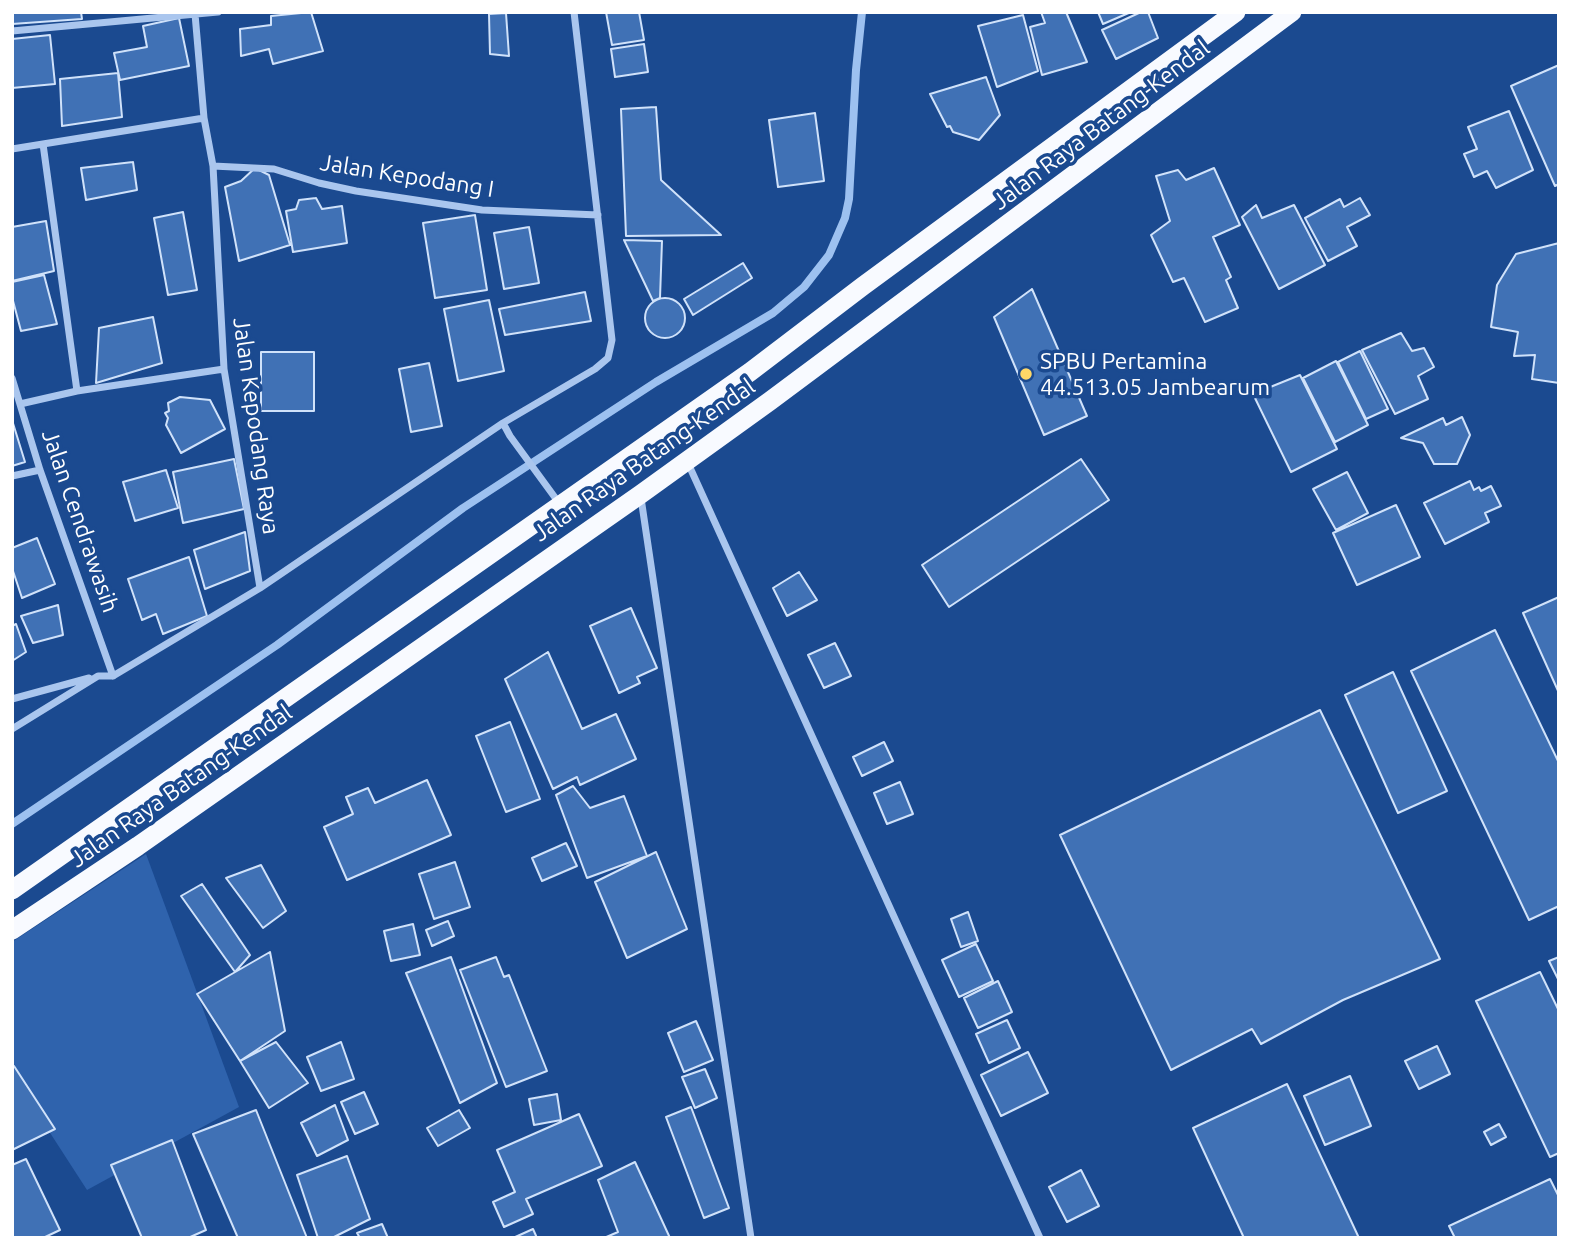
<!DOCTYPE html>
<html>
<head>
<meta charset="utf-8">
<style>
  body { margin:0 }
  #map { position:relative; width:1571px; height:1250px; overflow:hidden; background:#1b4a90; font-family:Ubuntu,sans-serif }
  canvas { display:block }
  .frame { position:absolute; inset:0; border:14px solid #fff; pointer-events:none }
</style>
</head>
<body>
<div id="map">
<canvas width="1571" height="1250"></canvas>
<div class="frame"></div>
</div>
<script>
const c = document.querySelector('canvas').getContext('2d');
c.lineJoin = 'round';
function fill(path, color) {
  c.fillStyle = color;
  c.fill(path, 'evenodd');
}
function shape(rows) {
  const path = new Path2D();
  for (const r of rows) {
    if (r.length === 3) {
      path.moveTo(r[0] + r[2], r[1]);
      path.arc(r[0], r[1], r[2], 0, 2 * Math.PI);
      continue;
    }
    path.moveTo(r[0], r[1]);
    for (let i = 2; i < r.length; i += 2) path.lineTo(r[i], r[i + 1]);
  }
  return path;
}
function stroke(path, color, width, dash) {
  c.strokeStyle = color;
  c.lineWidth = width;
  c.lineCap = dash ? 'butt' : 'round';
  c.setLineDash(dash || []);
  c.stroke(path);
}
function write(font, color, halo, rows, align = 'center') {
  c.font = font + ' Ubuntu,sans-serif';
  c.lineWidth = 7;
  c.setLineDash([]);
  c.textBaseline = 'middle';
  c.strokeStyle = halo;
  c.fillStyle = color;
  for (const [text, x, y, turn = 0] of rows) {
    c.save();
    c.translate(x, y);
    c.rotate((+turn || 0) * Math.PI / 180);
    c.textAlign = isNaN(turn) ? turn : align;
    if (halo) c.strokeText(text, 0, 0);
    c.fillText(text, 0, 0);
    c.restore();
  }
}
const green = shape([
  [146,854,239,1107,87,1190,12,1074,12,942]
]);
const stream = shape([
  [12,824,277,645,463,508,656,382,773,313,804,287,829,255,845,218,849,199,856,70,862,12]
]);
const building = shape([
  [12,12,81,12,82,19,12,24,12,12],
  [311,12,323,51,273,64,269,49,241,56,240,29,271,25,271,16,311,12],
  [606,12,639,12,644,40,612,45,606,12],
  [1041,12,1066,12,1087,62,1042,75,1030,27,1045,23,1041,12],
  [1098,12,1131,12,1103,24,1098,12],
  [1141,12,1148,12,1158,38,1116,59,1102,30,1141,12],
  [506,13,509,56,490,54,489,14,506,13],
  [1023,15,1038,71,997,87,978,26,1023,15],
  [179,18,189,66,120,80,114,53,147,47,143,26,179,18],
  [50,35,55,84,12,88,12,39,50,35],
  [644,44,648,72,615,77,611,49,644,44],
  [1559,65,1559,184,1555,186,1511,86,1559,65],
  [118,73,122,117,62,126,60,79,118,73],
  [986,77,1000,115,979,140,953,132,950,126,947,127,930,94,986,77],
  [656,107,661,180,721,235,626,236,621,109,656,107],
  [1509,111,1533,170,1496,188,1487,171,1474,177,1464,154,1477,149,1468,127,1509,111],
  [815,113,824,181,778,187,769,120,815,113],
  [133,162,137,190,86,200,81,168,133,162],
  [255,168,269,175,290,245,239,261,225,187,241,181,255,168],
  [1214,168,1240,225,1213,237,1231,277,1226,280,1238,308,1205,322,1184,278,1173,282,1151,235,1170,221,1156,176,1178,170,1186,180,1214,168],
  [316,198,322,209,342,206,347,243,293,252,286,211,296,209,299,200,316,198],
  [1360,198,1370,215,1347,227,1357,246,1328,261,1305,218,1340,199,1344,207,1360,198],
  [1256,205,1262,218,1294,205,1325,265,1279,289,1242,217,1256,205],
  [183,212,197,290,168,295,154,218,183,212],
  [475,215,487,290,435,298,423,223,475,215],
  [46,221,54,271,12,281,12,227,46,221],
  [529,227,539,283,504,289,494,233,529,227],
  [624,240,662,241,660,298,653,301,624,240],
  [1559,243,1559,383,1532,379,1535,355,1514,356,1518,332,1491,327,1497,285,1516,254,1559,243],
  [743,263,752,278,693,315,684,299,743,263],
  [44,275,57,324,21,331,12,297,12,282,44,275],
  [1032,289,1087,416,1044,435,994,317,1032,289],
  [585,292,591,321,505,335,499,309,585,292],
  [665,318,20],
  [489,300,504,371,458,381,444,309,489,300],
  [153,317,162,363,96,383,99,328,153,317],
  [1401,333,1412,351,1424,348,1434,367,1418,376,1428,399,1395,414,1362,350,1401,333],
  [1360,351,1388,409,1366,419,1338,362,1360,351],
  [261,352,314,352,314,411,261,411,261,352],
  [1336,361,1368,425,1335,442,1303,378,1336,361],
  [429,363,442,426,411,432,399,369,429,363],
  [1300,375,1337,449,1291,472,1253,394,1300,375],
  [180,397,210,400,225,429,181,453,166,425,168,418,165,413,169,411,168,403,180,397],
  [1462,417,1470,435,1457,464,1434,464,1423,443,1401,438,1443,418,1446,425,1462,417],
  [12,420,25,462,12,466,12,420],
  [234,459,244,509,183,523,173,472,234,459],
  [1081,459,1109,500,949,607,922,565,1081,459],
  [166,470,178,508,135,521,123,482,166,470],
  [1347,472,1368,513,1336,530,1313,489,1347,472],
  [1470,481,1474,490,1479,487,1481,491,1491,486,1501,506,1485,513,1489,522,1445,544,1424,503,1470,481],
  [1396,505,1420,557,1357,585,1333,533,1396,505],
  [245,532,250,571,205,589,194,550,245,532],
  [37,538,55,584,22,598,12,568,12,548,37,538],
  [189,557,207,616,163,634,156,614,142,620,128,579,189,557],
  [799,572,817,600,787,616,773,588,799,572],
  [1559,597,1559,693,1523,613,1559,597],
  [58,605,63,635,33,643,21,616,58,605],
  [631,608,657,668,637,677,640,683,619,693,590,626,631,608],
  [16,624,26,652,12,661,12,626,16,624],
  [1495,630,1559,763,1559,906,1529,920,1411,671,1495,630],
  [835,643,851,676,824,688,808,655,835,643],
  [548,652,582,729,616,714,636,759,580,785,577,777,553,789,505,679,548,652],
  [1393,672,1447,791,1398,813,1345,695,1393,672],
  [1320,710,1440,959,1343,1000,1261,1044,1252,1029,1171,1070,1060,835,1320,710],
  [510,722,540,799,506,812,476,736,510,722],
  [884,742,893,761,862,776,853,757,884,742],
  [427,780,451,835,347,880,324,827,353,814,346,797,368,788,375,803,427,780],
  [900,782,913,814,887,824,874,793,900,782],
  [573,786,590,808,624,796,647,856,587,878,556,795,573,786],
  [566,843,577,866,542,881,532,858,566,843],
  [656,852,687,929,627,958,595,882,656,852],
  [455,862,470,907,434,919,419,874,455,862],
  [261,865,286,911,263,928,226,878,261,865],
  [202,884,250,955,235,972,181,896,202,884],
  [968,912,978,941,961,947,951,919,968,912],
  [448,921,454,936,432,946,426,930,448,921],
  [413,924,420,955,391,961,384,931,413,924],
  [976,944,993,981,959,997,942,960,976,944],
  [270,952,285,1031,240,1061,197,994,270,952],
  [451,957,497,1083,460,1103,406,973,451,957],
  [496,957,504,977,509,975,547,1071,506,1087,460,970,496,957],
  [1559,957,1559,981,1549,961,1559,957],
  [1540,972,1559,1011,1559,1153,1550,1157,1476,1001,1540,972],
  [998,981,1012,1012,978,1028,964,998,998,981],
  [1007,1020,1020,1048,989,1063,976,1034,1007,1020],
  [696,1021,713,1060,684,1072,668,1033,696,1021],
  [276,1042,308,1083,269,1108,240,1061,276,1042],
  [341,1042,354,1079,321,1091,307,1057,341,1042],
  [1437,1046,1450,1074,1419,1089,1405,1061,1437,1046],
  [1028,1052,1048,1093,1001,1116,981,1075,1028,1052],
  [14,1066,55,1129,12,1150,12,1067,14,1066],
  [705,1069,717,1098,695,1108,682,1077,705,1069],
  [1350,1076,1371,1126,1325,1145,1304,1096,1350,1076],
  [1287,1084,1359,1238,1244,1238,1193,1128,1287,1084],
  [364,1092,378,1124,355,1134,341,1102,364,1092],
  [557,1094,561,1120,534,1125,529,1099,557,1094],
  [335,1105,348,1140,317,1156,301,1123,335,1105],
  [691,1107,729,1208,704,1218,666,1117,691,1107],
  [256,1110,307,1238,238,1238,193,1134,256,1110],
  [459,1110,470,1128,438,1146,427,1128,459,1110],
  [579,1114,602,1166,526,1199,533,1214,504,1227,493,1202,515,1192,497,1150,579,1114],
  [1499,1124,1506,1137,1491,1145,1484,1132,1499,1124],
  [172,1140,206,1230,188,1238,142,1238,111,1165,172,1140],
  [347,1156,370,1219,332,1238,318,1238,297,1175,347,1156],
  [26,1159,60,1230,43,1238,12,1238,12,1165,26,1159],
  [635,1162,670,1238,604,1238,618,1232,598,1180,635,1162],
  [1081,1170,1099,1206,1067,1222,1049,1187,1081,1170],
  [1550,1179,1559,1197,1559,1238,1455,1238,1449,1226,1550,1179],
  [382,1224,388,1238,360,1238,357,1233,382,1224],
  [533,1229,537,1238,513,1238,533,1229]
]);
const minor = shape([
  [195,14,204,118,213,166,224,369,260,588],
  [12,31,218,12],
  [43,144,77,391],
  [12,149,204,118],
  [213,166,274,169,319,183,356,191,482,210,598,215],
  [12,378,40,470,113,676],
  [20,404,77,391,224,369],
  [503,423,510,436,559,503],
  [687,461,1040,1238],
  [12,476,40,470],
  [641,498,751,1238],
  [113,676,260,588,503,423,595,369,608,358,612,340,574,12],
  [12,699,89,678],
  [12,729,98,676,113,676]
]);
const trunk = shape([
  [12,890,750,372,863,286,1236,12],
  [12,930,138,846,641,494,770,401,1292,12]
]);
const markers = [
  [1026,374,7,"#ffd867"]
];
const streetNames = [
  ["Jalan Raya Batang-Kendal",1101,125,-37],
  ["Jalan Kepodang I",407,176,9],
  ["Jalan Kepodang Raya",256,426,82],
  ["Jalan Raya Batang-Kendal",644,460,-35],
  ["Jalan Cendrawasih",80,521,71],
  ["Jalan Raya Batang-Kendal",181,786,-35]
];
const poiNames = [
  ["SPBU Pertamina",1040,361],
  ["44.513.05 Jambearum",1040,387]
];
fill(green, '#2f63ad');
stroke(stream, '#9dc1f0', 8);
fill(building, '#4071b5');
stroke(building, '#d0e2fa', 2);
stroke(minor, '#aac6ee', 7);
stroke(trunk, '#f8faff', 19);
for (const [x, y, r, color] of markers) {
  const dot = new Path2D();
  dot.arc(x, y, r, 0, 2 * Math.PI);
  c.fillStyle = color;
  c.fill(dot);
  stroke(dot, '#1b4a90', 2.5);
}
write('23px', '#fff', '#1b4a90', streetNames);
write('23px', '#fff', '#1b4a90', poiNames, 'left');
</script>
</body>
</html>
